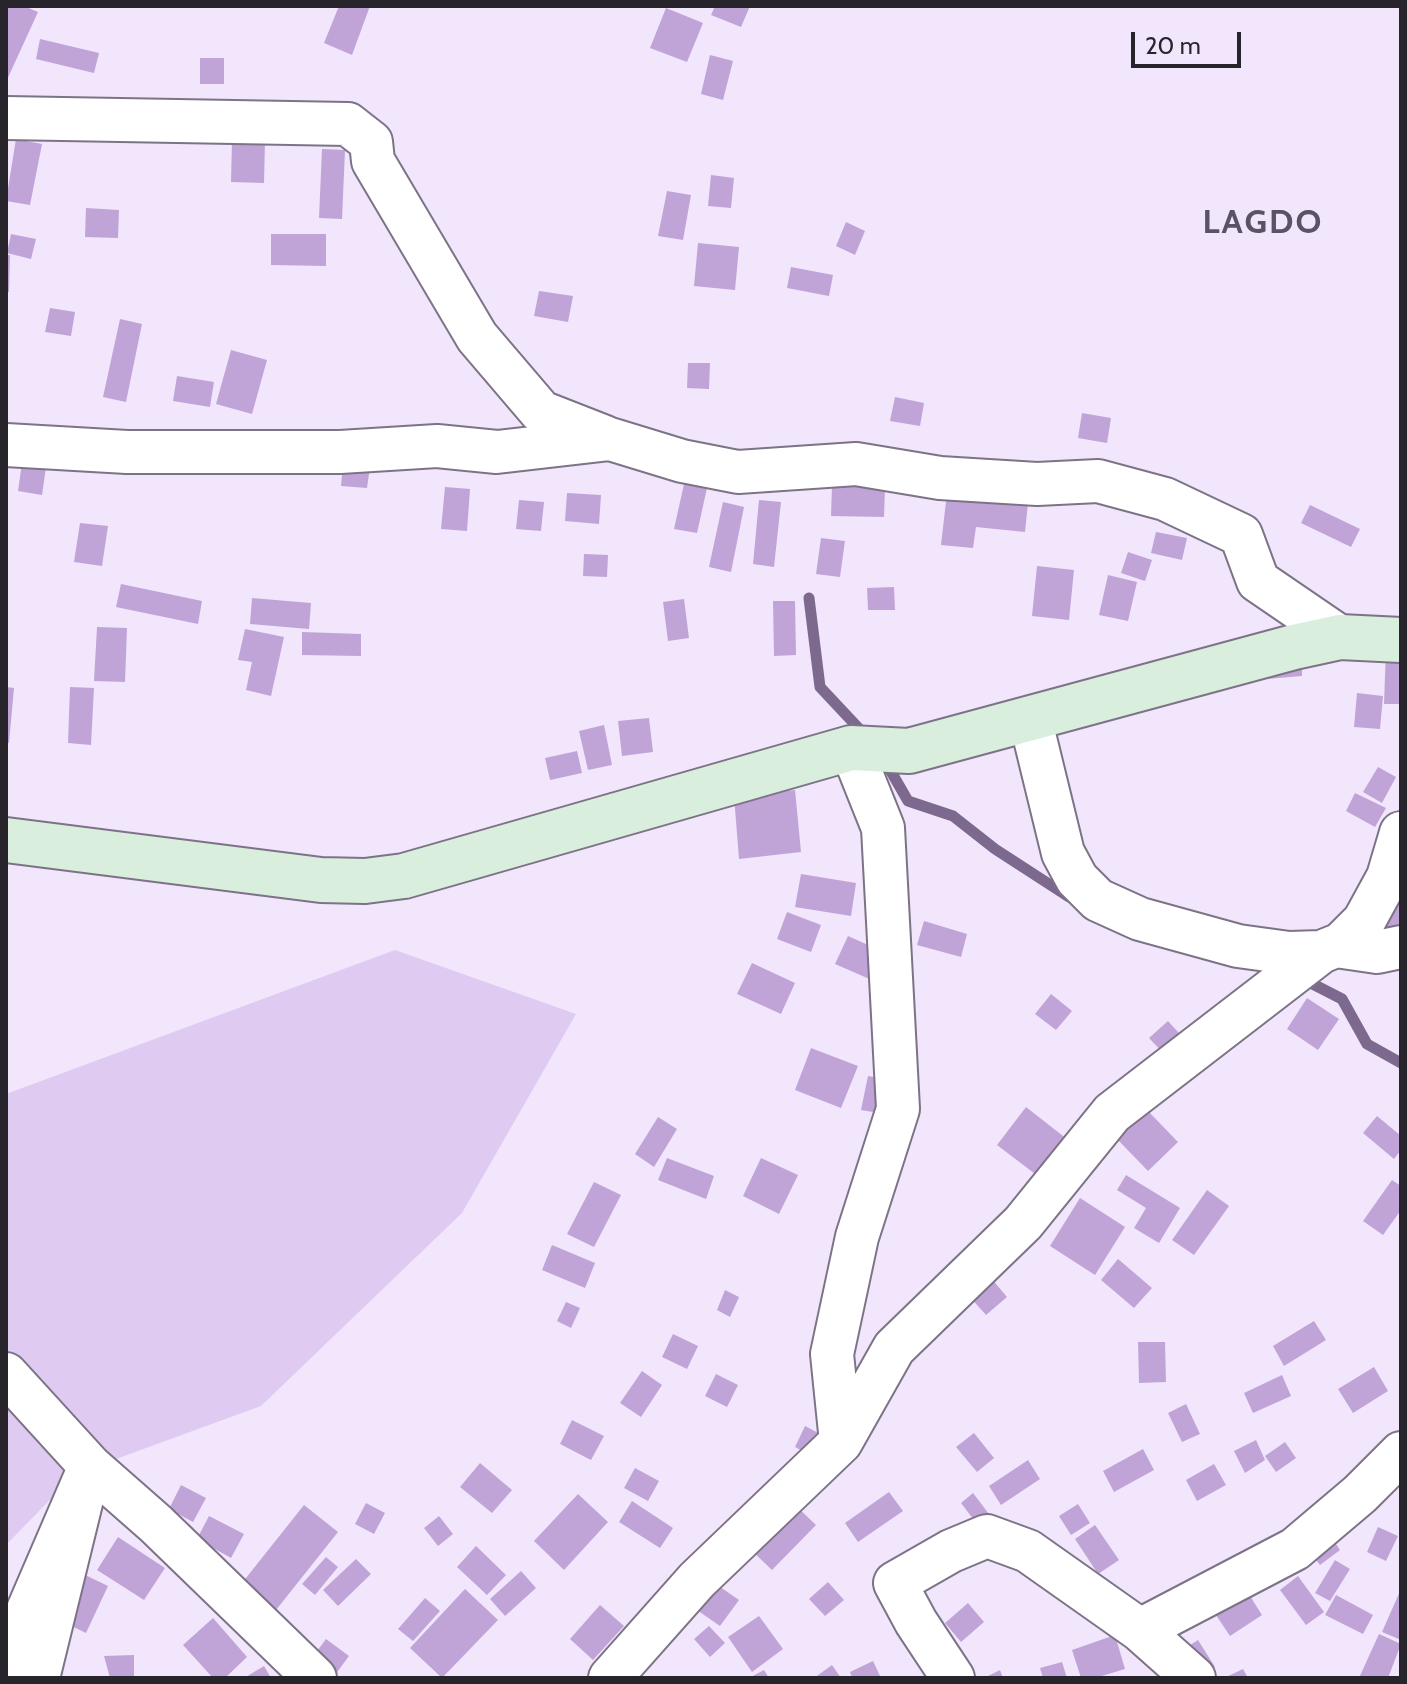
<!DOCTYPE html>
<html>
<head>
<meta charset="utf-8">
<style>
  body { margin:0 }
  #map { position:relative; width:1407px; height:1684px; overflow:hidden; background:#f1e6fc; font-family:Cabin,sans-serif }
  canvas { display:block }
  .frame { position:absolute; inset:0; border:8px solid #28242c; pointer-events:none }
  .scale { position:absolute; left:1131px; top:32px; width:110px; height:36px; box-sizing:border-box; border:4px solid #28242c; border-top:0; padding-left:10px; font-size:24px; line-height:28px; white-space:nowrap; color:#28242c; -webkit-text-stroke:6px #f1e6fc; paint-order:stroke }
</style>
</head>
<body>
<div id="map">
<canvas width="1407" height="1684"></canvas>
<div class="frame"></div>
<div class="scale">20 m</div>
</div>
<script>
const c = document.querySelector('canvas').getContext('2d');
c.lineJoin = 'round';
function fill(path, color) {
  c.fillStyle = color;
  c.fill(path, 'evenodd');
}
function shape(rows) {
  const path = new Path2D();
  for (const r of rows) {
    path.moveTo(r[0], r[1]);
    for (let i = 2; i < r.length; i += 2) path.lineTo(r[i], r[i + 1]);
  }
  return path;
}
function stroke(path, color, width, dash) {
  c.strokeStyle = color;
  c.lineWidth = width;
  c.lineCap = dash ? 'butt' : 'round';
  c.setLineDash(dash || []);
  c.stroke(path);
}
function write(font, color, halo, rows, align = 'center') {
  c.font = font + ' Cabin,sans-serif';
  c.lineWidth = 6;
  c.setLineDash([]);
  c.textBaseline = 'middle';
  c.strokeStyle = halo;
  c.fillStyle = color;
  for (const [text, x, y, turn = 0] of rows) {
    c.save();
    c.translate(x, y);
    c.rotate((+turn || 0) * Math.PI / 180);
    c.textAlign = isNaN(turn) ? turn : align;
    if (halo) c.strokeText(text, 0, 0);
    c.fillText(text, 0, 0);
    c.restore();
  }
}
const green = shape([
  [395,950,576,1014,462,1213,261,1406,75,1474,6,1545,6,1094]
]);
const stream = shape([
  [809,598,820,687,865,735],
  [885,761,908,801,953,816,995,849,1069,897],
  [1303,979,1342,999,1367,1044,1401,1063]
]);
const building = shape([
  [6,6,24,6,38,12,6,82],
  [339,6,370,6,352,55,324,43],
  [715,6,750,6,741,27,711,15],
  [666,8,703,23,687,62,650,48],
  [40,39,99,53,94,73,36,59],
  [710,55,733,61,723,100,701,94],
  [200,58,224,58,224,84,200,84],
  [16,139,42,144,30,205,6,201],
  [232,140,265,140,264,183,231,182],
  [322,149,345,150,342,219,319,218],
  [711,175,734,178,731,208,708,206],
  [667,191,691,195,683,240,658,236],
  [86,208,119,210,118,238,85,237],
  [846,222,865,231,855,255,836,246],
  [11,234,36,239,31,259,7,253],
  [271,234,326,234,326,266,271,265],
  [698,243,739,247,735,290,694,286],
  [6,255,10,255,9,292,6,292],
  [791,267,833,275,829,296,787,288],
  [539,291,573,296,568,322,534,316],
  [50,308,75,312,71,336,45,332],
  [120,319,142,324,126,402,103,397],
  [231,350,267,360,252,414,216,404],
  [688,363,710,363,709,389,687,388],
  [177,376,214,382,210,407,173,401],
  [895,397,924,403,920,426,890,421],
  [1082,413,1111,418,1107,443,1078,438],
  [23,456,47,460,42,495,18,491],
  [343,464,370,467,367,488,341,486],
  [684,484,707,488,697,533,674,529],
  [948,484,1029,493,1025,532,976,527,973,548,941,545],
  [832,485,885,487,884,517,831,516],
  [445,487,470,489,467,531,441,529],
  [567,493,601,495,599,524,565,521],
  [519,500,544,502,541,531,516,529],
  [759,500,781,502,774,567,753,564],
  [723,502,744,507,731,572,709,567],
  [1310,505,1360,529,1351,547,1301,523],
  [80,523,108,526,102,566,74,562],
  [1156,532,1187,538,1182,560,1151,553],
  [821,538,845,541,840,577,816,574],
  [1128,552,1152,560,1145,581,1121,573],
  [584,554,608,555,607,577,583,576],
  [1037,566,1074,570,1069,620,1032,616],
  [1108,575,1137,582,1128,621,1099,615],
  [121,584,202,601,198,624,116,607],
  [894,587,895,610,868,610,867,588],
  [252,598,311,603,309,629,250,624],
  [684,599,689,638,668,641,663,602],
  [773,601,795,601,796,655,774,656],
  [97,627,127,628,125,682,94,681],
  [245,629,284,637,271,696,246,690,252,662,238,660],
  [302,632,361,634,361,656,302,655],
  [1386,648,1401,648,1401,704,1384,704],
  [1302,655,1302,676,1267,679,1265,657],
  [6,687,14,688,9,743,6,743],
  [70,687,94,688,91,745,68,743],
  [1357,693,1383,696,1380,729,1354,727],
  [649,718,653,752,622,756,618,721],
  [604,725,612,765,588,770,579,731],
  [577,751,582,773,550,780,545,758],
  [1378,767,1396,777,1382,803,1363,792],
  [795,790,801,852,739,859,734,796],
  [1355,793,1386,808,1375,827,1346,811],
  [801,874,856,883,851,916,795,907],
  [1401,905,1401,933,1377,934,1375,907],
  [787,912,821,925,811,952,777,939],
  [924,921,967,934,961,957,917,945],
  [848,936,886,953,874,981,835,964],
  [752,963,795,983,781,1014,737,994],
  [1051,994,1072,1011,1056,1030,1035,1014],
  [1307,998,1339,1019,1318,1050,1287,1029],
  [1168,1021,1187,1042,1169,1059,1149,1038],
  [811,1048,858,1066,841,1108,795,1090],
  [868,1076,891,1080,885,1114,861,1110],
  [1026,1107,1072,1143,1043,1180,997,1145],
  [1147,1110,1178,1142,1148,1171,1117,1139],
  [1377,1116,1401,1136,1401,1150,1394,1159,1363,1133],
  [658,1117,677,1129,654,1167,635,1154],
  [667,1158,714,1176,706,1199,658,1180],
  [761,1158,798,1175,779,1214,743,1196],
  [1126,1175,1180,1208,1159,1243,1134,1228,1146,1208,1117,1190],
  [1392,1180,1401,1186,1401,1210,1383,1235,1363,1221],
  [594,1182,621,1195,594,1247,567,1234],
  [1207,1190,1229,1206,1194,1255,1172,1240],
  [1080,1198,1125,1227,1095,1275,1050,1246],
  [552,1245,595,1263,585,1288,542,1270],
  [1118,1259,1152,1288,1134,1308,1101,1280],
  [991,1278,1007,1297,986,1315,969,1296],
  [725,1290,739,1297,730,1317,717,1310],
  [566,1302,580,1308,571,1328,557,1321],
  [1314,1321,1326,1340,1284,1366,1273,1346],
  [673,1334,698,1346,687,1369,662,1357],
  [1138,1342,1165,1342,1166,1382,1139,1383],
  [1374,1367,1388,1391,1353,1413,1338,1389],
  [642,1371,662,1385,641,1417,620,1403],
  [716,1374,738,1385,727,1407,705,1396],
  [1282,1375,1291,1396,1253,1413,1244,1393],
  [1186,1404,1200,1434,1182,1442,1168,1413],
  [572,1420,604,1436,591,1460,560,1444],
  [805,1426,824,1436,814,1457,795,1447],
  [974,1433,994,1458,977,1472,956,1447],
  [1256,1440,1265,1460,1245,1473,1234,1451],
  [1285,1442,1296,1458,1276,1472,1265,1456],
  [1143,1449,1154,1470,1114,1492,1103,1471],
  [1028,1460,1040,1479,1001,1505,989,1486],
  [480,1463,512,1490,492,1513,460,1487],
  [1214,1464,1226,1485,1197,1501,1186,1480],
  [635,1468,659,1481,648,1501,624,1488],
  [181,1485,206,1498,193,1522,169,1509],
  [889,1492,903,1511,858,1542,845,1523],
  [973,1493,989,1514,977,1524,961,1503],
  [578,1494,608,1522,564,1570,534,1541],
  [632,1501,673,1528,660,1548,619,1522],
  [366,1503,385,1513,374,1534,355,1524],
  [793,1503,816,1525,772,1570,749,1548],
  [1078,1504,1090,1523,1071,1535,1059,1516],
  [304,1505,338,1532,276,1610,242,1583],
  [209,1516,244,1534,231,1558,197,1539],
  [439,1516,453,1534,438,1546,424,1528],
  [1095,1525,1119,1560,1098,1574,1075,1539],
  [1378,1527,1398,1536,1386,1561,1367,1552],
  [1330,1535,1340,1550,1320,1565,1309,1551],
  [118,1537,165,1568,144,1600,97,1570],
  [476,1546,506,1575,487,1595,457,1567],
  [326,1557,338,1567,315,1595,302,1584],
  [356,1559,371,1574,338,1606,323,1590],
  [1335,1560,1350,1569,1330,1601,1315,1593],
  [77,1571,108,1586,86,1633,55,1618],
  [521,1571,536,1588,505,1616,490,1599],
  [1298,1576,1324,1612,1306,1625,1280,1590],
  [713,1582,739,1600,720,1626,694,1608],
  [828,1582,844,1600,825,1616,809,1599],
  [1245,1588,1262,1615,1230,1636,1212,1609],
  [465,1589,498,1620,442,1678,410,1648],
  [1401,1589,1401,1640,1382,1632],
  [1336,1595,1373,1615,1363,1634,1325,1615],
  [425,1598,440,1611,413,1641,398,1629],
  [968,1603,984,1622,961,1642,945,1623],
  [600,1605,624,1626,593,1660,570,1639],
  [759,1616,783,1649,752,1672,728,1637],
  [213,1618,247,1657,225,1678,213,1678,183,1645],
  [709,1626,725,1643,710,1657,694,1639],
  [1379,1634,1401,1644,1388,1678,1359,1678],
  [1115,1635,1125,1669,1095,1678,1081,1678,1072,1650],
  [326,1639,349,1656,335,1675,312,1658],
  [1198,1640,1215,1667,1198,1678,1181,1651],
  [134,1655,134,1678,110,1678,104,1656],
  [873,1661,881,1678,852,1678,850,1672],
  [1062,1662,1067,1678,1043,1678,1040,1668],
  [832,1665,841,1678,814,1678],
  [264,1666,271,1678,244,1678],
  [1243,1669,1248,1678,1224,1678],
  [764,1670,769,1678,749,1678],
  [1000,1670,1003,1678,984,1678]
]);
const street = shape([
  [6,118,348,124,371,142,373,161,477,337,541,412,605,437],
  [6,445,127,452,340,452,437,446,497,452,610,439,682,461,738,472,856,464,940,478,1037,484,1098,481,1165,499,1241,535,1258,581,1340,637],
  [1030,718,1063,853,1077,879,1098,900,1140,919,1238,946,1289,953,1321,952],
  [1336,946,1377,952,1401,947],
  [6,1374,90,1466,156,1524,315,1678],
  [841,1442,832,1354,857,1237,898,1109,883,828,851,748],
  [1140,1630,1194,1678],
  [6,1661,90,1466,38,1678],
  [610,1678,697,1580,841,1442,894,1348,1023,1223,1112,1113,1321,952,1341,944,1364,921,1388,877,1401,833],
  [953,1678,916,1622,895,1583,951,1551,987,1536,1028,1551,1140,1630,1295,1549,1360,1494,1401,1453]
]);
const secondary = shape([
  [6,840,321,880,365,881,404,876,851,748,909,751,1294,647,1340,637,1401,640]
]);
const districtNames = [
  ["LAGDO",1263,223]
];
fill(green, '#dfcbf2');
stroke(stream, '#7d698e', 11);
fill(building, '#c0a4d8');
stroke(street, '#7d7386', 46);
stroke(secondary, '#7d7386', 48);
stroke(street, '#fff', 42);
stroke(secondary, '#daeedd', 44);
c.letterSpacing = '2px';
write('bold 34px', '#5b5264', '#f1e6fc', districtNames);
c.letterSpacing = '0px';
</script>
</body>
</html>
